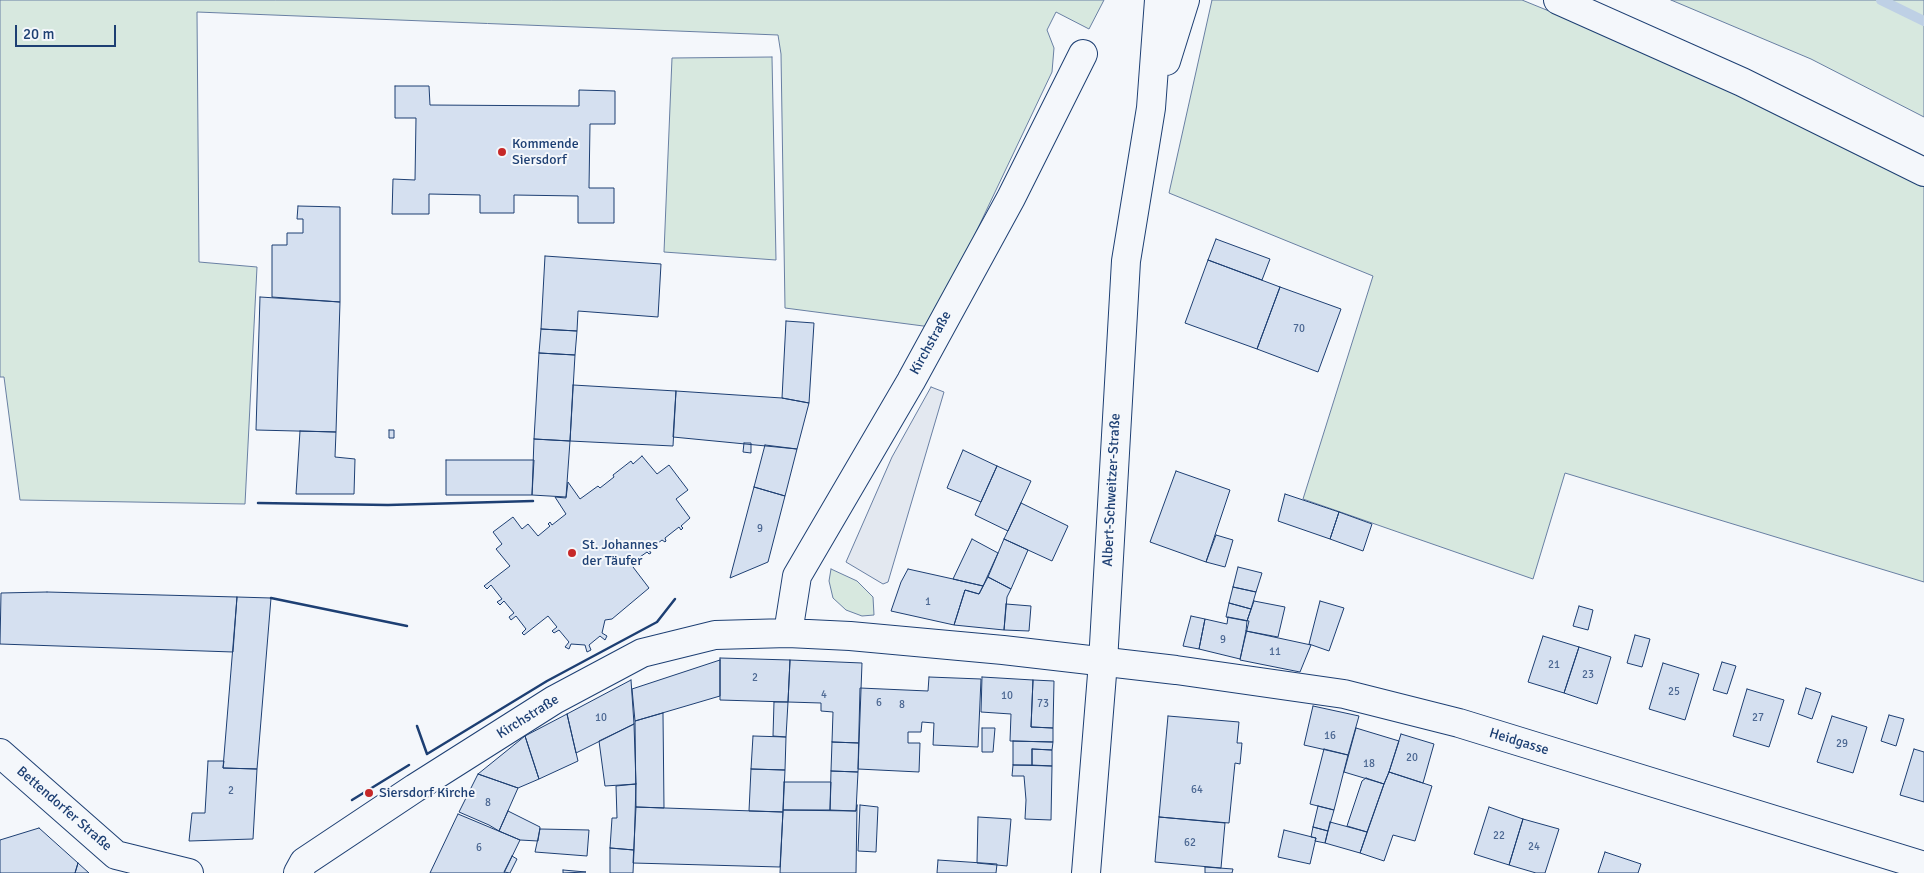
<!DOCTYPE html>
<html>
<head>
<meta charset="utf-8">
<style>
  body { margin:0 }
  #map { position:relative; width:1924px; height:873px; overflow:hidden; background:#f4f7fb; font-family:Signika,sans-serif }
  canvas { display:block }
  .scale { position:absolute; left:15px; top:25px; width:101px; height:22px; box-sizing:border-box; border:2px solid #1d3f73; border-top:0; padding-left:6px; font-size:15px; line-height:18px; white-space:nowrap; color:#1d3f73; -webkit-text-stroke:4px #f4f7fb; paint-order:stroke }
</style>
</head>
<body>
<div id="map">
<canvas width="1924" height="873"></canvas>
<div class="scale">20 m</div>
</div>
<script>
const c = document.querySelector('canvas').getContext('2d');
c.lineJoin = 'round';
function fill(path, color) {
  c.fillStyle = color;
  c.fill(path, 'evenodd');
}
function shape(rows) {
  const path = new Path2D();
  for (const r of rows) {
    path.moveTo(r[0], r[1]);
    for (let i = 2; i < r.length; i += 2) path.lineTo(r[i], r[i + 1]);
  }
  return path;
}
function stroke(path, color, width, dash) {
  c.strokeStyle = color;
  c.lineWidth = width;
  c.lineCap = dash ? 'butt' : 'round';
  c.setLineDash(dash || []);
  c.stroke(path);
}
function write(font, color, halo, rows, align = 'center') {
  c.font = font + ' Signika,sans-serif';
  c.lineWidth = 4;
  c.setLineDash([]);
  c.textBaseline = 'middle';
  c.strokeStyle = halo;
  c.fillStyle = color;
  for (const [text, x, y, turn = 0] of rows) {
    c.save();
    c.translate(x, y);
    c.rotate((+turn || 0) * Math.PI / 180);
    c.textAlign = isNaN(turn) ? turn : align;
    if (halo) c.strokeText(text, 0, 0);
    c.fillText(text, 0, 0);
    c.restore();
  }
}
const green = shape([
  [0,0,1104,0,1089,29,1056,12,1047,30,1054,48,1052,72,931,327,785,308,781,54,778,35,197,12,199,262,257,267,245,504,20,500,4,377,0,377,0,0],
  [1212,0,1522,0,1635,46,1924,183,1924,582,1565,473,1533,579,1303,499,1373,276,1169,193,1212,0],
  [1671,0,1924,0,1924,117,1811,59,1671,0],
  [772,57,776,260,664,252,672,58,772,57],
  [831,569,857,581,873,597,874,615,862,616,846,610,833,598,829,581,831,569]
]);
const parking = shape([
  [931,387,944,392,888,582,883,584,846,562,892,457,931,387]
]);
const stream = shape([
  [1881,0,1924,21]
]);
const building = shape([
  [395,86,429,86,430,105,579,106,579,90,615,91,615,124,590,124,589,188,614,188,614,223,578,223,578,196,514,195,514,213,480,213,480,195,429,194,429,214,392,214,393,179,415,180,416,118,395,118,395,86],
  [298,206,340,207,340,302,272,297,272,245,287,245,287,233,303,233,303,219,297,219,298,206],
  [1216,239,1270,259,1262,280,1208,260,1216,239],
  [545,256,661,264,658,317,578,311,577,331,541,329,545,256],
  [1208,260,1280,287,1257,349,1185,323,1208,260],
  [1280,287,1341,309,1318,372,1257,349,1280,287],
  [260,297,340,302,336,432,256,430,260,297],
  [786,321,814,323,809,403,782,398,786,321],
  [541,329,577,331,575,355,539,353,541,329],
  [539,353,575,355,570,441,534,439,539,353],
  [573,385,676,391,673,446,570,441,573,385],
  [676,391,782,398,809,403,797,449,673,437,676,391],
  [389,430,394,430,394,438,389,438,389,430],
  [300,431,336,432,335,457,355,459,354,494,296,494,300,431],
  [534,439,570,441,566,497,532,495,534,439],
  [744,443,751,443,751,453,743,452,744,443],
  [765,445,797,449,785,496,754,487,765,445],
  [963,450,997,466,981,502,947,488,963,450],
  [642,456,657,474,669,465,688,490,676,499,690,518,681,526,683,528,681,530,679,527,665,538,666,541,665,542,662,540,649,550,651,553,649,554,647,552,633,562,634,565,633,567,649,588,612,619,605,620,602,633,607,636,605,640,600,636,589,645,591,650,587,652,585,645,571,644,569,649,565,647,569,642,559,630,554,633,552,631,557,627,548,616,524,635,522,633,526,629,516,616,511,620,509,617,514,613,504,601,500,605,497,602,502,599,491,585,487,589,484,586,510,566,496,549,502,544,493,532,513,517,522,529,528,524,538,536,550,526,548,524,550,522,552,525,566,514,555,497,566,498,568,482,580,499,598,486,600,488,614,477,613,475,631,461,633,464,642,456],
  [446,460,534,460,532,495,446,495,446,460],
  [997,466,1031,481,1008,531,975,515,997,466],
  [1176,471,1230,490,1206,562,1150,542,1176,471],
  [754,487,785,496,768,562,730,578,754,487],
  [1285,494,1339,512,1330,539,1278,521,1285,494],
  [1021,503,1068,526,1052,561,1004,539,1021,503],
  [1339,512,1372,524,1363,551,1330,539,1339,512],
  [1216,535,1233,540,1225,567,1206,562,1216,535],
  [972,539,998,553,983,586,953,579,972,539],
  [1004,539,1028,550,1011,589,988,577,1004,539],
  [1238,567,1262,573,1256,592,1233,587,1238,567],
  [908,569,953,579,983,586,979,594,965,590,954,625,891,611,901,582,908,569],
  [988,577,1011,589,1007,597,1004,630,954,625,965,590,979,594,988,577],
  [1233,587,1256,592,1251,609,1229,603,1233,587],
  [47,592,237,597,233,652,0,644,1,593,47,592],
  [237,597,271,598,257,769,223,768,237,597],
  [1254,601,1285,607,1278,637,1246,631,1247,621,1254,601],
  [1320,601,1344,608,1329,651,1309,644,1320,601],
  [1229,603,1251,609,1247,621,1226,617,1229,603],
  [1006,604,1031,606,1029,631,1004,630,1006,604],
  [1579,606,1593,610,1588,630,1573,626,1579,606],
  [1191,616,1205,619,1199,649,1183,646,1191,616],
  [1228,617,1249,621,1240,659,1199,649,1205,619,1227,624,1228,617],
  [1246,631,1311,645,1300,672,1240,660,1246,631],
  [1635,635,1650,639,1642,667,1627,663,1635,635],
  [1543,636,1579,647,1564,693,1528,682,1543,636],
  [1579,647,1611,657,1597,704,1564,693,1579,647],
  [720,658,790,660,788,702,720,700,720,658],
  [720,660,720,696,635,721,632,689,720,660],
  [790,660,862,663,859,743,832,742,833,712,821,711,821,703,788,702,790,660],
  [1722,662,1736,666,1727,694,1713,690,1722,662],
  [1663,663,1699,674,1685,720,1649,709,1663,663],
  [929,677,981,679,978,747,933,745,934,723,922,722,921,732,908,732,908,743,920,743,919,772,858,769,860,688,928,691,929,677],
  [982,677,1033,680,1031,727,1053,728,1053,742,1010,741,1011,714,981,712,982,677],
  [631,680,634,724,576,753,567,714,631,680],
  [1033,680,1054,681,1053,728,1031,727,1033,680],
  [1806,688,1821,693,1812,719,1798,714,1806,688],
  [1747,689,1784,700,1769,747,1733,736,1747,689],
  [774,702,788,702,786,737,773,736,774,702],
  [1313,706,1359,716,1348,755,1304,745,1313,706],
  [663,713,664,808,636,807,635,721,663,713],
  [567,714,578,761,539,779,525,736,567,714],
  [1889,715,1904,719,1896,746,1881,741,1889,715],
  [1168,716,1239,722,1237,743,1242,743,1240,764,1235,763,1229,823,1159,817,1168,716],
  [1832,716,1867,727,1853,773,1817,762,1832,716],
  [634,724,636,784,605,786,599,741,634,724],
  [982,728,995,728,993,752,982,752,982,728],
  [1356,728,1399,741,1389,772,1384,784,1344,772,1356,728],
  [1401,734,1434,744,1423,783,1389,772,1401,734],
  [525,736,539,779,518,788,478,774,525,736],
  [753,736,786,737,785,770,751,769,753,736],
  [1013,741,1053,742,1052,750,1032,749,1032,765,1013,765,1013,741],
  [832,742,859,743,858,772,831,771,832,742],
  [1032,749,1052,750,1052,766,1032,765,1032,749],
  [1324,749,1348,755,1334,810,1310,804,1324,749],
  [1914,749,1924,752,1924,802,1900,795,1914,749],
  [208,761,224,761,223,768,257,769,253,839,189,841,192,813,205,813,208,761],
  [1013,765,1052,766,1051,820,1025,819,1026,800,1024,776,1012,776,1013,765],
  [751,769,785,770,783,812,749,811,751,769],
  [831,771,858,772,856,811,830,810,831,771],
  [1389,772,1432,786,1415,841,1393,835,1384,861,1360,853,1384,784,1389,772],
  [478,774,518,788,499,831,489,825,459,812,478,774],
  [1366,778,1384,784,1367,832,1347,826,1362,781,1366,778],
  [784,782,831,782,830,810,783,810,784,782],
  [636,784,634,850,610,848,612,818,617,818,616,786,636,784],
  [857,805,856,873,780,873,783,810,856,811,857,805],
  [860,805,878,807,876,852,858,851,860,805],
  [1318,806,1334,810,1328,831,1313,827,1318,806],
  [636,807,783,812,780,867,633,863,636,807],
  [1489,807,1523,819,1509,865,1474,854,1489,807],
  [508,811,540,827,538,841,520,840,499,831,508,811],
  [458,814,520,840,504,873,430,873,458,814],
  [978,817,1011,819,1007,866,977,863,978,817],
  [1159,817,1225,823,1221,868,1155,862,1159,817],
  [1523,819,1559,829,1545,873,1536,873,1509,865,1523,819],
  [1330,822,1367,832,1360,853,1325,843,1330,822],
  [1313,827,1328,831,1325,843,1315,841,1316,838,1311,837,1313,827],
  [39,828,78,863,75,873,0,873,0,840,39,828],
  [540,829,589,830,587,856,535,852,540,829],
  [1284,830,1316,838,1310,864,1278,857,1284,830],
  [610,848,634,850,633,873,610,873,610,848],
  [1605,852,1641,864,1638,873,1598,873,1605,852],
  [512,856,517,859,510,873,504,872,512,856],
  [938,860,997,864,996,873,937,873,938,860],
  [78,863,89,873,75,873,78,863],
  [1205,867,1233,869,1232,873,1205,873,1205,867],
  [563,870,586,872,563,873,563,870]
]);
const minor = shape([
  [1558,0,1742,82,1924,172],
  [788,633,797,576,911,381,1011,198,1083,54],
  [0,753,116,855,189,873],
  [298,873,304,862,415,788,554,700,642,653,715,635,788,633,850,636,1003,650,1176,670,1344,694,1459,723,1924,866]
]);
const major = shape([
  [1166,61,1185,0],
  [1086,873,1103,662,1126,261,1151,108,1159,0]
]);
const wall = shape([
  [258,503,388,505,533,501],
  [271,598,407,626],
  [417,726,427,754,547,681,657,622,675,599],
  [352,800,409,765]
]);
const markers = [
  [502,152,5,"#c62828"],
  [572,553,5,"#c62828"],
  [369,793,5,"#c62828"]
];
const numberNames = [
  ["70",1299,329],
  ["9",760,529],
  ["1",928,602],
  ["9",1223,640],
  ["11",1275,652],
  ["21",1554,665],
  ["23",1588,675],
  ["2",755,678],
  ["25",1674,692],
  ["4",824,695],
  ["10",1007,696],
  ["6",879,703],
  ["73",1043,704],
  ["8",902,705],
  ["10",601,718],
  ["27",1758,718],
  ["16",1330,736],
  ["29",1842,744],
  ["20",1412,758],
  ["18",1369,764],
  ["64",1197,790],
  ["2",231,791],
  ["8",488,803],
  ["22",1499,836],
  ["62",1190,843],
  ["24",1534,847],
  ["6",479,848]
];
const poiNames = [
  ["Kommende",512,144],
  ["Siersdorf",512,160],
  ["St. Johannes",582,545],
  ["der Täufer",582,561],
  ["Siersdorf Kirche",379,793]
];
const streetNames = [
  ["Kirchstraße",931,343,-61],
  ["Albert-Schweitzer-Straße",1112,490,-87],
  ["Kirchstraße",528,717,-32],
  ["Heidgasse",1519,742,17],
  ["Bettendorfer Straße",64,809,41]
];
fill(green, '#d7e8df');
stroke(green, '#687fa3', 1);
fill(parking, '#e3e8f0');
stroke(parking, '#687fa3', 1);
stroke(stream, '#bed0e5', 10);
fill(building, '#d5e0f0');
stroke(building, '#1d3f73', 1);
stroke(minor, '#1d3f73', 30);
stroke(major, '#1d3f73', 30);
stroke(minor, '#f4f7fb', 28);
stroke(major, '#f4f7fb', 28);
stroke(wall, '#1d3f73', 2.5);
for (const [x, y, r, color] of markers) {
  const dot = new Path2D();
  dot.arc(x, y, r, 0, 2 * Math.PI);
  c.fillStyle = color;
  c.fill(dot);
  stroke(dot, '#f4f7fb', 2);
}
write('11px', '#4b6792', null, numberNames);
write('14px', '#1d3f73', '#f4f7fb', poiNames, 'left');
write('14px', '#1d3f73', '#f4f7fb', streetNames);
</script>
</body>
</html>
